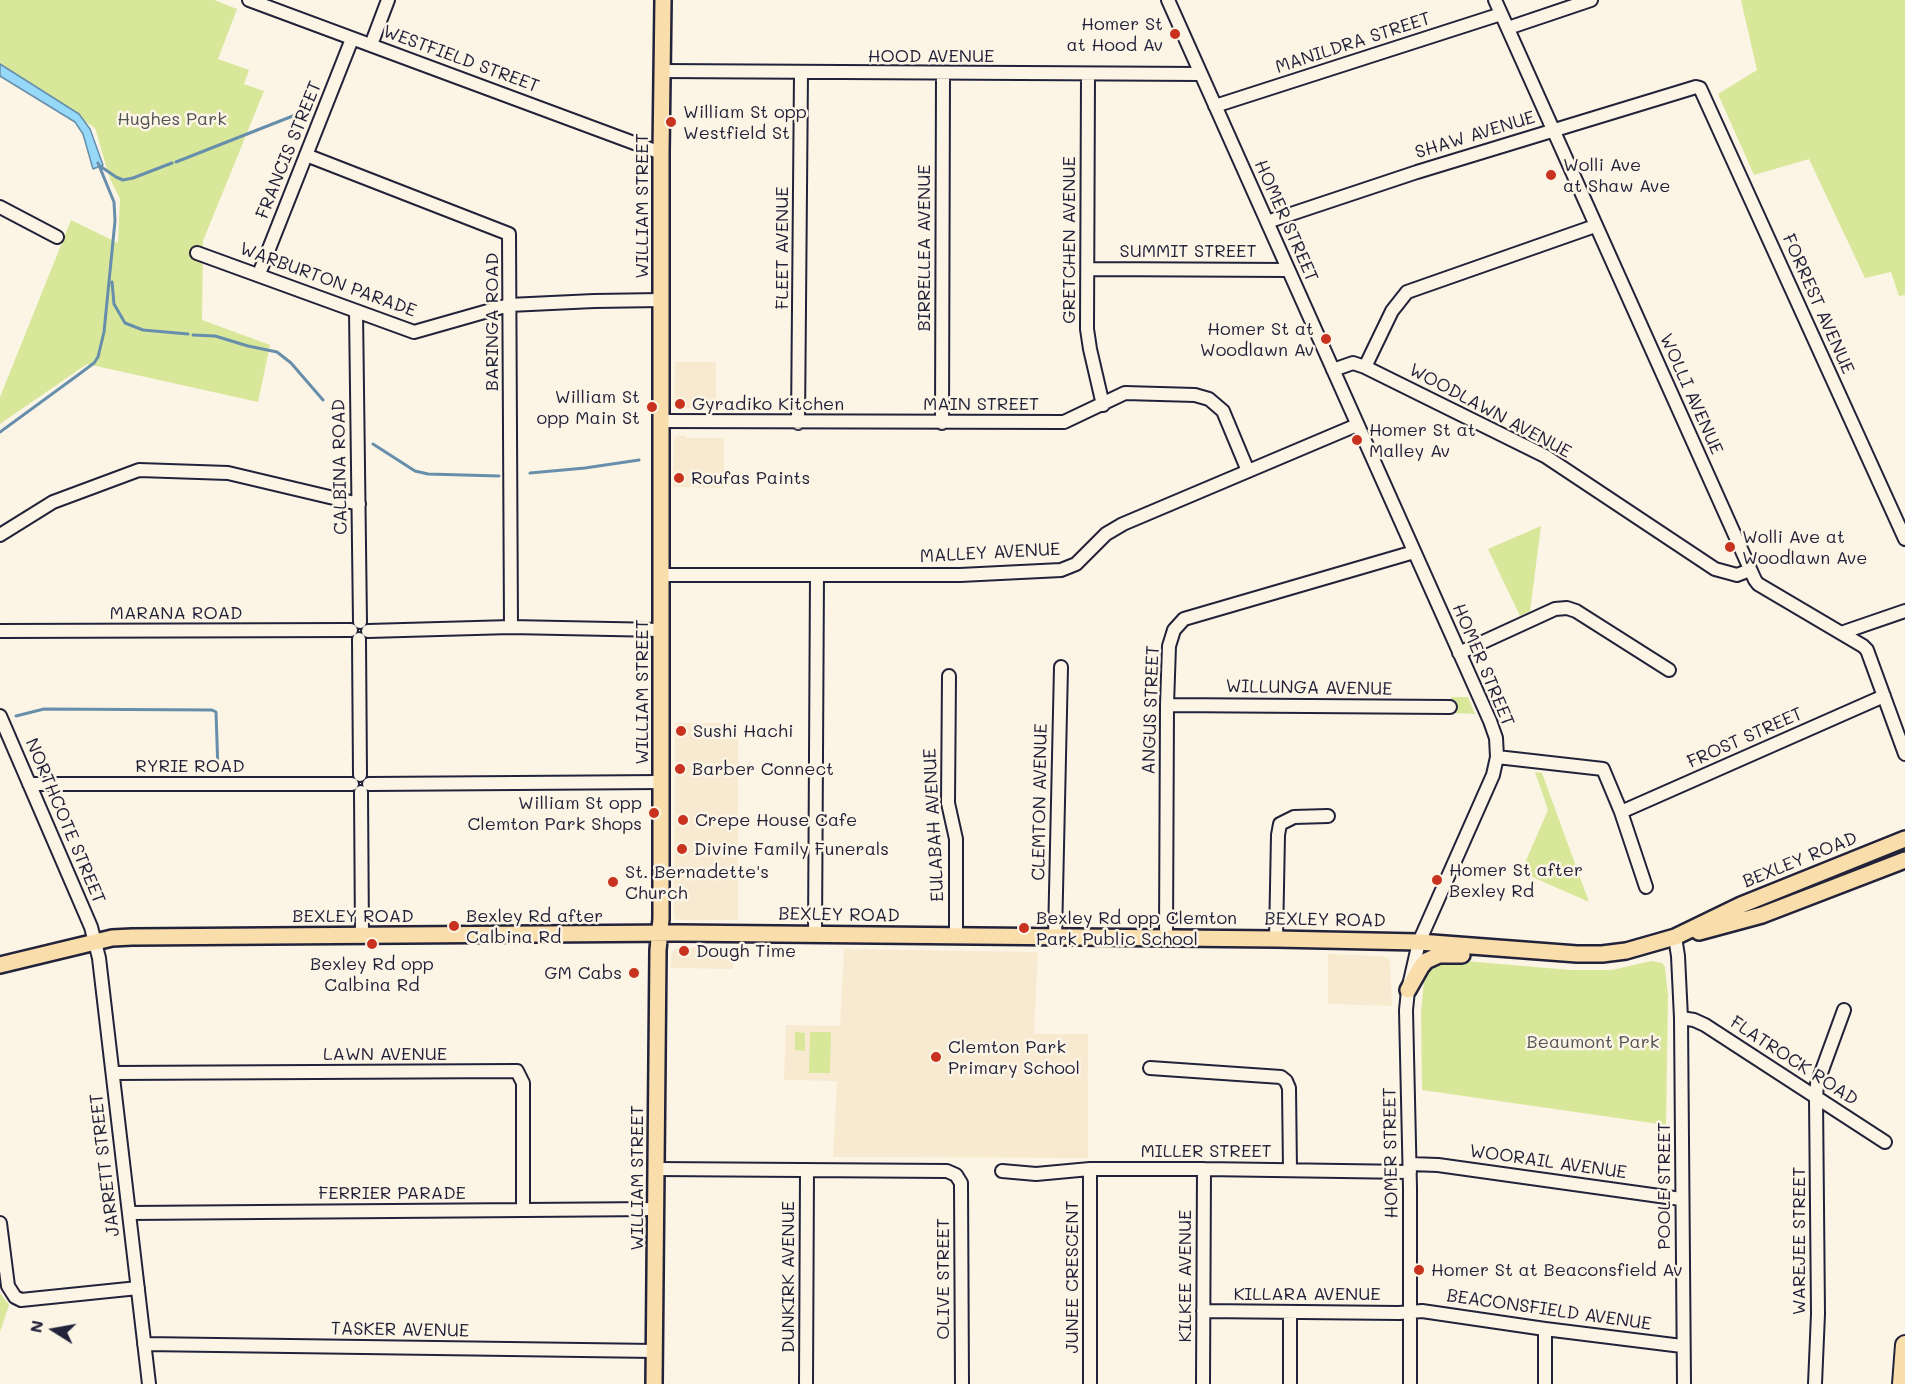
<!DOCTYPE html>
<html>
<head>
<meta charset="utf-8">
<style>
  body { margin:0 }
  #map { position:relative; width:1905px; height:1384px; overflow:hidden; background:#fcf5e5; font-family:Mali,sans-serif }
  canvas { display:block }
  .north { position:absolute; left:24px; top:1300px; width:60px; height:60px; -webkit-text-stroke:4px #fcf5e5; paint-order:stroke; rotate:281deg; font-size:16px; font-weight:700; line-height:24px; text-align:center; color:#22223b }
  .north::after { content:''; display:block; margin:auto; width:21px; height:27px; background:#22223b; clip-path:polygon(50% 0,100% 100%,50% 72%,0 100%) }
</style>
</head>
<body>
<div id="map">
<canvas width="1905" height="1384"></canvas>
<div class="north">N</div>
</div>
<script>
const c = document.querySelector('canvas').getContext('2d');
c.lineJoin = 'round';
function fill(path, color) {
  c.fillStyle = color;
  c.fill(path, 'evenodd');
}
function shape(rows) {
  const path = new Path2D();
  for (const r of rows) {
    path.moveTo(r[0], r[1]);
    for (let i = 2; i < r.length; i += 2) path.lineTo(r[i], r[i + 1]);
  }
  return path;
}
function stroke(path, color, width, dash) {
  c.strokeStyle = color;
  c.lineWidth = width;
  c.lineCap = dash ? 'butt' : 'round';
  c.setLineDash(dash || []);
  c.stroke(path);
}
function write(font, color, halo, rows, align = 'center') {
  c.font = font + ' Mali,sans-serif';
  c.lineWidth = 5;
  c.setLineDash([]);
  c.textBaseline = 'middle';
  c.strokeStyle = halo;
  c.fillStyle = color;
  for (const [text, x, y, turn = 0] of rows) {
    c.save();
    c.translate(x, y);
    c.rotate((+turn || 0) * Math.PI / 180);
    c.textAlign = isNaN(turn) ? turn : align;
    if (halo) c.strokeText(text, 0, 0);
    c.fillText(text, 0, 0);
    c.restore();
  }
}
const built = shape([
  [675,362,716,362,716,408,677,408,674,405],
  [677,436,686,436,686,438,724,438,724,488,673,487,674,439],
  [675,723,738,723,738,920,677,920,674,918],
  [678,947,733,948,733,969,671,968,671,953],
  [844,949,1038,952,1034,1034,1088,1034,1088,1158,833,1157,837,1081,784,1080,786,1025,840,1026],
  [1328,954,1383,956,1388,958,1390,963,1392,1006,1328,1004]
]);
const green = shape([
  [0,0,214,0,237,9,218,59,249,70,244,84,264,91,203,241,202,320,270,345,258,402,87,364,0,424,0,397,71,220,118,243,120,199,110,179,95,128,0,64],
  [1741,0,1905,0,1905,295,1899,296,1891,272,1865,278,1809,159,1754,175,1718,94,1757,70],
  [1541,526,1530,611,1520,616,1488,549],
  [1451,697,1468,697,1475,714,1454,713],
  [1535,772,1542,773,1589,902,1521,872,1548,810],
  [1454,960,1570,970,1612,970,1651,961,1662,963,1665,967,1668,995,1666,1125,1422,1090,1421,1012,1425,970],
  [795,1032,805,1033,805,1051,795,1050],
  [810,1032,831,1032,830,1073,809,1073],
  [0,1293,9,1305,0,1332]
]);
const water = shape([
  [0,64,79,114,90,129,103,165,93,169,83,134,75,122,0,76,0,64]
]);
const stream = shape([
  [176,162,308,110],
  [100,166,116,177,123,180,133,178,172,163],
  [112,282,114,304,125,323,143,330,188,334],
  [193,335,215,336,248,346,277,352,291,363,323,400],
  [0,432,78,375,94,363,98,357,104,332,115,221,114,202,98,163],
  [373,444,415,471,428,474,499,476],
  [530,473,585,468,639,460],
  [16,716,44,709,212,710,216,712,218,771]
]);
const minor = shape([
  [249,0,661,153],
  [1168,0,1490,721,1496,738,1497,757,1493,775,1419,942,1408,990,1406,1010,1410,1188,1410,1384],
  [1495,0,1755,580,1758,584,1863,646,1867,650,1905,754],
  [1508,28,1591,0],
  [371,45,388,0],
  [662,71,1201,74],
  [1088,75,1087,329,1090,349,1103,405],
  [1215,106,1501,14],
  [306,155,509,234,511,627],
  [0,207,57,237],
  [1267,222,1417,172,1696,87,1700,88,1905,539],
  [197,253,414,332,509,305,594,301,661,300],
  [1088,269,1288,270],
  [259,274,352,39],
  [356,311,360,622],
  [1365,367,1392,311,1407,292,1595,226],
  [1333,370,1353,363,1365,367,1545,456,1715,569,1737,575,1750,570],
  [661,421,1064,422,1125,393,1195,395,1209,399,1223,411,1248,471],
  [798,423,801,73],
  [942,423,943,73],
  [0,535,53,502,139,470,228,473,359,504],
  [661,575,960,575,1061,570,1076,564,1106,534,1123,524,1357,425],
  [0,631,351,630],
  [368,631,511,627,661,630],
  [1841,633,1905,611],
  [359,639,360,775],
  [1459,653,1555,609,1567,608,1576,611,1669,670],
  [949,676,948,803,956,839,956,936],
  [1167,705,1450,707],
  [0,716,91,927,99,958,149,1384],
  [1497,757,1603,769,1621,812,1646,887],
  [29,784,352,784],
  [369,784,662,782],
  [361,792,362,936],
  [1621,812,1884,696],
  [815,935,817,575],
  [1055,937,1061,667],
  [1675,937,1678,956,1681,1018,1684,1384],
  [1166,938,1167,705,1169,646,1174,630,1184,619,1414,552],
  [1276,939,1278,835,1280,824,1294,817,1328,816],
  [1681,1018,1694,1020,1705,1025,1885,1142],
  [1150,1068,1281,1077,1286,1081,1289,1088,1290,1170],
  [113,1073,517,1071,523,1083,523,1210],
  [1410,1164,1438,1165,1681,1199],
  [656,1169,947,1171,956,1175,961,1183,962,1384],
  [1090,1169,1090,1384],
  [1002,1171,1036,1174,1090,1169,1204,1169,1410,1172],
  [129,1213,656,1209],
  [0,1223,8,1286,15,1297,21,1300,138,1288],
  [1203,1311,1399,1313,1422,1311,1545,1329,1682,1346],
  [1290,1312,1290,1384],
  [1545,1329,1545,1384],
  [144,1344,655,1351],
  [806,1384,807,1170],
  [1203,1384,1204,1169],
  [1815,1384,1818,1314,1816,1098,1817,1084,1844,1010]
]);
const major = shape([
  [1699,932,1762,915,1905,860],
  [0,965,112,938,132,937,677,933,1276,939,1419,942,1577,954,1602,954,1626,951,1675,937,1741,905,1905,839],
  [1408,990,1421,967,1426,961,1439,955,1462,955],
  [654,1384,658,950,661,919,661,153,663,0]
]);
const highway = shape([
  [1902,1384,1905,1345]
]);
const markers = [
  [1175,34,6,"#c8321e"],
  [671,122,6,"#c8321e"],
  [1551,175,6,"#c8321e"],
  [1326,339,6,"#c8321e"],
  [680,404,6,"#c8321e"],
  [652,407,6,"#c8321e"],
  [1357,440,6,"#c8321e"],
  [679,478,6,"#c8321e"],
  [1730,547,6,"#c8321e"],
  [681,731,6,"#c8321e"],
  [680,769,6,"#c8321e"],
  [654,813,6,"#c8321e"],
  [683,820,6,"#c8321e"],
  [682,849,6,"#c8321e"],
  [1437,880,6,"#c8321e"],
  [613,882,6,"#c8321e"],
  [454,926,6,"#c8321e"],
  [1024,928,6,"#c8321e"],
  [372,944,6,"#c8321e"],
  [684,951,6,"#c8321e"],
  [634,973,6,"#c8321e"],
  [936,1057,6,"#c8321e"],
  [1419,1270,6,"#c8321e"]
];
const poiNames = [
  ["Homer St",1163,24,"right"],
  ["at Hood Av",1163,45,"right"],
  ["William St opp",683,112],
  ["Westfield St",683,133],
  ["Wolli Ave",1563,165],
  ["at Shaw Ave",1563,186],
  ["Homer St at",1314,329,"right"],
  ["Woodlawn Av",1314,350,"right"],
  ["William St",640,397,"right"],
  ["opp Main St",640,418,"right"],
  ["Gyradiko Kitchen",692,404],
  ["Homer St at",1369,430],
  ["Malley Av",1369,451],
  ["Roufas Paints",691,478],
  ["Wolli Ave at",1742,537],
  ["Woodlawn Ave",1742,558],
  ["Sushi Hachi",693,731],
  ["Barber Connect",692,769],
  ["William St opp",642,803,"right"],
  ["Clemton Park Shops",642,824,"right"],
  ["Crepe House Cafe",695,820],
  ["Divine Family Funerals",694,849],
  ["Homer St after",1449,870],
  ["Bexley Rd",1449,891],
  ["St. Bernadette's",625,872],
  ["Church",625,893],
  ["Bexley Rd after",466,916],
  ["Calbina Rd",466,937],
  ["Bexley Rd opp Clemton",1036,918],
  ["Park Public School",1036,939],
  ["Dough Time",696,951],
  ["Bexley Rd opp",372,964,"center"],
  ["Calbina Rd",372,985,"center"],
  ["GM Cabs",622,973,"right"],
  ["Clemton Park",948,1047],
  ["Primary School",948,1068],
  ["Homer St at Beaconsfield Av",1431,1270]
];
const streetNames = [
  ["MANILDRA STREET",1353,43,-18],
  ["HOOD AVENUE",931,56],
  ["WESTFIELD STREET",461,59,20],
  ["SHAW AVENUE",1475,135,-17],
  ["FRANCIS STREET",289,150,-68],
  ["WILLIAM STREET",642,206,-90],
  ["HOMER STREET",1286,221,66],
  ["GRETCHEN AVENUE",1069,240,-90],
  ["FLEET AVENUE",782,248,-90],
  ["BIRRELLEA AVENUE",924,248,-90],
  ["SUMMIT STREET",1188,251],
  ["WARBURTON PARADE",328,280,20],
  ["FORREST AVENUE",1818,304,66],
  ["BARINGA ROAD",492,322,-90],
  ["WOLLI AVENUE",1691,394,66],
  ["MAIN STREET",981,404],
  ["WOODLAWN AVENUE",1490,411,28],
  ["CALBINA ROAD",340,467,-91],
  ["MALLEY AVENUE",990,553,-3],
  ["MARANA ROAD",176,613],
  ["HOMER STREET",1483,665,67],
  ["WILLUNGA AVENUE",1309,688,1],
  ["WILLIAM STREET",642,692,-90],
  ["ANGUS STREET",1151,710,-88],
  ["FROST STREET",1745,738,-24],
  ["RYRIE ROAD",190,766],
  ["CLEMTON AVENUE",1040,802,-89],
  ["NORTHCOTE STREET",65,821,67],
  ["EULABAH AVENUE",934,825,-93],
  ["BEXLEY ROAD",1800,860,-22],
  ["BEXLEY ROAD",839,915,1],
  ["BEXLEY ROAD",353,916],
  ["BEXLEY ROAD",1325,920,1],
  ["LAWN AVENUE",385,1054],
  ["FLATROCK ROAD",1794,1061,33],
  ["MILLER STREET",1206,1151],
  ["HOMER STREET",1391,1153,-91],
  ["WOORAIL AVENUE",1548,1162,8],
  ["JARRETT STREET",105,1165,-97],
  ["WILLIAM STREET",637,1178,-90],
  ["POOLE STREET",1664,1186,-90],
  ["FERRIER PARADE",392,1193],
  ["WAREJEE STREET",1799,1241,-90],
  ["KILKEE AVENUE",1185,1276,-90],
  ["DUNKIRK AVENUE",788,1277,-90],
  ["JUNEE CRESCENT",1072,1277,-90],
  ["OLIVE STREET",943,1279,-90],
  ["KILLARA AVENUE",1307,1294],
  ["BEACONSFIELD AVENUE",1549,1310,8],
  ["TASKER AVENUE",400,1330,1]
];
const parkNames = [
  ["Hughes Park",172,119],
  ["Beaumont Park",1593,1042]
];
fill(built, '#f8ead1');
fill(green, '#d8e79a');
fill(water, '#95d8f7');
stroke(water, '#678fac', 1.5);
stroke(stream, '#678fac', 3);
stroke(minor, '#22223b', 16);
stroke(major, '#22223b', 20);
stroke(highway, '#22223b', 22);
stroke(minor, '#fcf5e5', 12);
stroke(major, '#f9deab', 15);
stroke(highway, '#f9deab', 18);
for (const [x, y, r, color] of markers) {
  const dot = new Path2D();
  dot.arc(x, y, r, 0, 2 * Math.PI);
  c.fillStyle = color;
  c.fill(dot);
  stroke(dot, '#fcf5e5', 2);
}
write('18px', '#22223b', '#fcf5e5', poiNames, 'left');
write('18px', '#22223b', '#fcf5e5', streetNames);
write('18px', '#505353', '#fcf5e5', parkNames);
</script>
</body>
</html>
